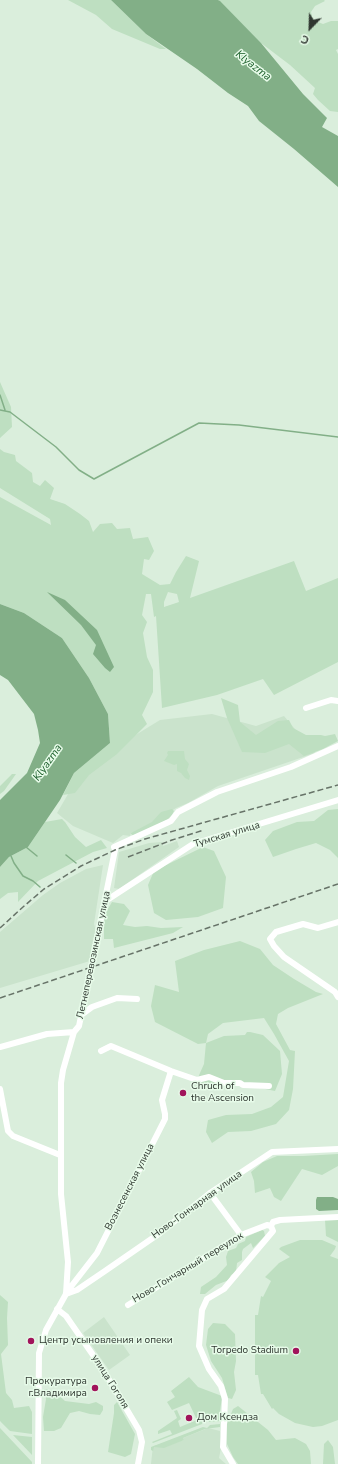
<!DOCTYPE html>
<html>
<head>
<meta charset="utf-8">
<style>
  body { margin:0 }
  #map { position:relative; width:338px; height:1464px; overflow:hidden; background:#daeedc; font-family:"Nunito Sans",sans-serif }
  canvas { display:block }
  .north { position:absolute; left:290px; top:8px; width:40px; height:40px; -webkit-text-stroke:3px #e7fbe9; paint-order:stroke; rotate:203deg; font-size:11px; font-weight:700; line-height:16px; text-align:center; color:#2f3730 }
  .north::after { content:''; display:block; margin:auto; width:14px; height:18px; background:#2f3730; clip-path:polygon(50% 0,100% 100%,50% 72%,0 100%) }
</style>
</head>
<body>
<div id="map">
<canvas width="338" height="1464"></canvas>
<div class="north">С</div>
</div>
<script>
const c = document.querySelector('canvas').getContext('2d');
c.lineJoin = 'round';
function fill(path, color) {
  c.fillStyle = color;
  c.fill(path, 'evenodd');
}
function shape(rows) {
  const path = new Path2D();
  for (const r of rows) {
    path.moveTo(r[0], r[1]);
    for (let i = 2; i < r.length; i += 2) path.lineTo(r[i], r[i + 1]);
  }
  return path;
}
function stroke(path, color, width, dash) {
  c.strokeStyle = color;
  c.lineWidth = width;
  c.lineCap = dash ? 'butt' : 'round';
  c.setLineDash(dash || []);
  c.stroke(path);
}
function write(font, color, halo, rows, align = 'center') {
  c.font = font + ' "Nunito Sans",sans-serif';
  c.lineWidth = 3;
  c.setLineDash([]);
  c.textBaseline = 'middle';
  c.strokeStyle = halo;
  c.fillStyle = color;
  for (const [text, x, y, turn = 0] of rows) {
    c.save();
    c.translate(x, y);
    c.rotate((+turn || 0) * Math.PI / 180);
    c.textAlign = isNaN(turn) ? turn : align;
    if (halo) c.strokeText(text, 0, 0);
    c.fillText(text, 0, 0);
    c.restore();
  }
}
const built = shape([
  [212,714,256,726,284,716,315,753,218,786,188,803,176,808,137,832,131,833,130,836,123,835,113,843,73,826,57,813,78,777,116,747,160,720],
  [177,841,179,847,119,889,114,888,119,852,149,843,162,842,163,846],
  [103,865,94,924,96,931,90,961,0,988,0,932,43,895,60,883,86,869],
  [104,1317,130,1355,109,1370,83,1333],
  [208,1428,220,1431,222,1443,219,1458,226,1464,151,1464,153,1446,184,1440,183,1438]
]);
const green = shape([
  [68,0,111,0,146,34,166,49,160,49,112,29,96,15],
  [218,0,324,0,325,1,315,6,311,12,313,20,323,24,331,21,338,21,338,49,336,50,338,54,338,112,330,111,318,100,313,94,315,88,290,65,261,43],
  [0,382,11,407,12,427,0,438],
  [0,449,4,452,15,455,16,461,32,473,33,482,40,486,45,480,54,488,50,499,65,504,80,514,89,521,93,532,100,524,112,523,117,529,130,528,133,539,148,537,154,551,149,560,144,559,142,574,160,585,170,584,176,572,186,556,199,561,190,598,294,561,306,591,338,578,338,662,274,695,263,679,217,695,162,708,156,616,154,617,151,594,146,594,142,615,147,622,143,633,147,657,153,670,153,692,142,715,147,724,117,754,89,775,75,793,63,795,74,773,110,743,108,714,89,678,62,638,24,613,0,604,0,497,51,525,50,519,0,488],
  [168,592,177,594,179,602,164,607,164,602],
  [221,698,238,705,240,722,256,735,278,721,289,720,293,728,306,735,321,735,325,736,335,734,338,741,323,749,304,756,289,744,265,753,242,752,227,718],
  [168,751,184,751,185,759,189,764,187,770,190,776,189,780,185,778,181,773,177,771,177,764,174,765,164,761,168,755,167,753],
  [12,774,16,774,4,791,0,794,0,786],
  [172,809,174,811,172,815,167,820,134,836,131,834,131,833,152,822,161,812],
  [338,809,338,858,330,850,316,843,296,849,273,857,265,840,273,831,297,822,314,821,328,810],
  [62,819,65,822,75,837,86,847,101,840,107,848,93,852,38,881,18,902,18,892,8,893,0,899,0,867,9,857,28,847,45,822],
  [203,847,214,851,226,877,223,908,198,917,166,920,154,913,148,885,154,871],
  [112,902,124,904,130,911,123,925,135,927,147,926,161,928,183,927,173,933,114,948,113,939,104,939,104,925,105,914],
  [240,941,260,949,273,965,294,979,316,992,323,994,288,1008,278,1014,276,1024,290,1050,295,1051,293,1089,289,1110,276,1124,251,1131,228,1132,212,1143,206,1132,208,1120,226,1115,252,1114,271,1107,283,1097,289,1061,274,1034,264,1018,223,1023,208,1034,206,1043,224,1036,245,1035,247,1032,250,1032,263,1035,280,1051,282,1074,275,1091,241,1084,214,1086,196,1082,204,1064,206,1043,198,1044,155,1022,151,1006,155,985,179,992,175,961,204,950],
  [338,1154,338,1166,322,1175,302,1169,281,1201,274,1197,270,1188,255,1193,254,1181,251,1172,263,1162,277,1156,303,1156],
  [325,1220,338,1220,338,1242,326,1236],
  [262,1230,264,1231,265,1236,253,1248,251,1243,243,1249,242,1252,242,1260,237,1263,236,1272,231,1275,229,1280,216,1285,205,1294,200,1294,201,1287,216,1277,227,1265,226,1257,228,1251,236,1248,238,1244,245,1241,246,1237],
  [300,1240,322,1240,336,1246,335,1249,330,1256,338,1259,338,1420,322,1426,313,1427,295,1423,279,1414,273,1408,272,1409,263,1394,261,1394,258,1375,255,1375,255,1315,258,1315,261,1296,263,1297,271,1281,265,1277,279,1263,290,1257,279,1249,281,1247],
  [0,1295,8,1302,7,1318,8,1345,1,1354,6,1393,12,1400,14,1408,29,1406,32,1412,32,1434,10,1431,0,1421],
  [213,1323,225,1324,235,1334,236,1361,234,1372,236,1390,232,1399,228,1398,222,1378,211,1361,206,1345,208,1329],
  [189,1377,198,1387,222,1396,220,1412,221,1421,209,1422,207,1420,204,1420,202,1424,153,1443,152,1442,172,1434,170,1430,158,1434,158,1431,177,1418,174,1411,177,1410,181,1419,178,1421,180,1427,197,1420,189,1403,172,1410,167,1402,175,1397,171,1391],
  [44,1389,54,1391,65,1401,89,1404,96,1402,103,1406,103,1410,100,1415,90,1414,79,1411,70,1413,61,1428,54,1431,44,1431,43,1417,46,1399],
  [117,1402,135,1434,131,1454,125,1457,108,1452,114,1413,114,1405],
  [238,1406,268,1430,276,1440,295,1438,306,1444,310,1451,311,1464,238,1464,233,1457,227,1444,227,1424,233,1409],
  [220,1424,220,1427,205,1429,183,1438,184,1440,164,1448,154,1447,153,1451,151,1450,151,1447,203,1427,207,1428,210,1425],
  [0,1428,32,1462,32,1464,0,1464],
  [13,1435,32,1437,32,1455],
  [328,1440,333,1447,335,1464,323,1464,324,1444]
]);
const water = shape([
  [111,0,218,0,220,1,261,43,303,94,327,118,322,127,338,136,338,187,294,149,259,121,248,106,228,93,197,69,146,34],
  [47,592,65,600,97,630,114,667,110,672,105,668,93,654,96,645,81,625],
  [0,604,24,613,62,638,89,678,108,714,110,743,74,773,60,800,28,847,9,857,0,867,0,800,27,773,40,743,38,730,34,714,8,680,0,675],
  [317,1197,333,1197,338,1199,338,1210,319,1211,316,1209,316,1200]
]);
const stream = shape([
  [0,395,5,410],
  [0,410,10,412,56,447,79,470,94,479,199,423,239,425,338,437],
  [26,847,37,856],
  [66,855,76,863],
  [11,856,14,863,23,876,33,881,40,887]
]);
const minor = shape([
  [306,708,331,700,338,701],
  [104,902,193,844,338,800],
  [338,922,318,928,303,924,276,932,270,939,274,946,284,957,335,992,338,997],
  [81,1015,92,1007,117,998,137,999],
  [0,1047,47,1034,74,1032],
  [101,1051,111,1046,171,1071,197,1080,209,1077,224,1083,240,1083,243,1085,269,1086],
  [0,1089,8,1131,13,1136,60,1155],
  [210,1193,241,1235],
  [66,1293,97,1253,165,1119,165,1114,162,1100,171,1071],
  [66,1294,77,1290,105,1271,160,1233,210,1193,272,1152,338,1149],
  [128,1305,241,1235,267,1225,271,1226],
  [57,1309,66,1316,102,1368,139,1430,142,1442,138,1464],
  [38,1464,39,1353,46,1330,66,1294,68,1262,61,1194,61,1083,63,1070,74,1032,79,1026,115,850,114,847,171,821,178,812,217,792,291,767,338,746],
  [233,1464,223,1447,225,1399,221,1386,209,1369,199,1346,202,1310,207,1299,224,1289,235,1276,273,1231,271,1226,273,1222,280,1220,338,1217]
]);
const rail = shape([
  [128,857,172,840,204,830],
  [0,928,23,907,44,889,81,866,115,850,145,839,338,785],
  [0,998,338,884]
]);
const markers = [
  [183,1093,4,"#a1135b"],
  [31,1341,4,"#a1135b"],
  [296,1351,4,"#a1135b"],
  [95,1388,4,"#a1135b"],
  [189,1418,4,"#a1135b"]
];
const streetNames = [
  ["Тумская улица",227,835,-17],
  ["Летнеперевозинская улица",94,955,-78],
  ["Вознесенская улица",130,1187,-63],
  ["Ново-Гончарная улица",197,1205,-36],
  ["Ново-Гончарный переулок",188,1268,-31],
  ["улица Гоголя",110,1382,58]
];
const poiNames = [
  ["Chruch of",191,1087],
  ["the Ascension",191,1099],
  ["Центр усыновления и опеки",39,1341],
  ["Torpedo Stadium",288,1351,"right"],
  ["Прокуратура",87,1382,"right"],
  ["г.Владимира",87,1394,"right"],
  ["Дом Ксендза",197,1418]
];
const waterNames = [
  ["Klyazma",253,66,38],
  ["Klyazma",48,763,-55]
];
fill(built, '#cae3cc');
fill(green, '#bedfc1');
fill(water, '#82af87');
stroke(stream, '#82af87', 1.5);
stroke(minor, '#fff', 6);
stroke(rail, '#677368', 1.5, [6, 3]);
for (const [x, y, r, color] of markers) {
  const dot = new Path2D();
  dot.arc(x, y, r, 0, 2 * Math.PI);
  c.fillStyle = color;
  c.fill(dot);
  stroke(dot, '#e7fbe9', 1.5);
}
write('10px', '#2f3730', '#e7fbe9', streetNames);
write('10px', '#2f3730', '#e7fbe9', poiNames, 'left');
write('italic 11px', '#1b5e2a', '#e7fbe9', waterNames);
</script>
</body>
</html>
